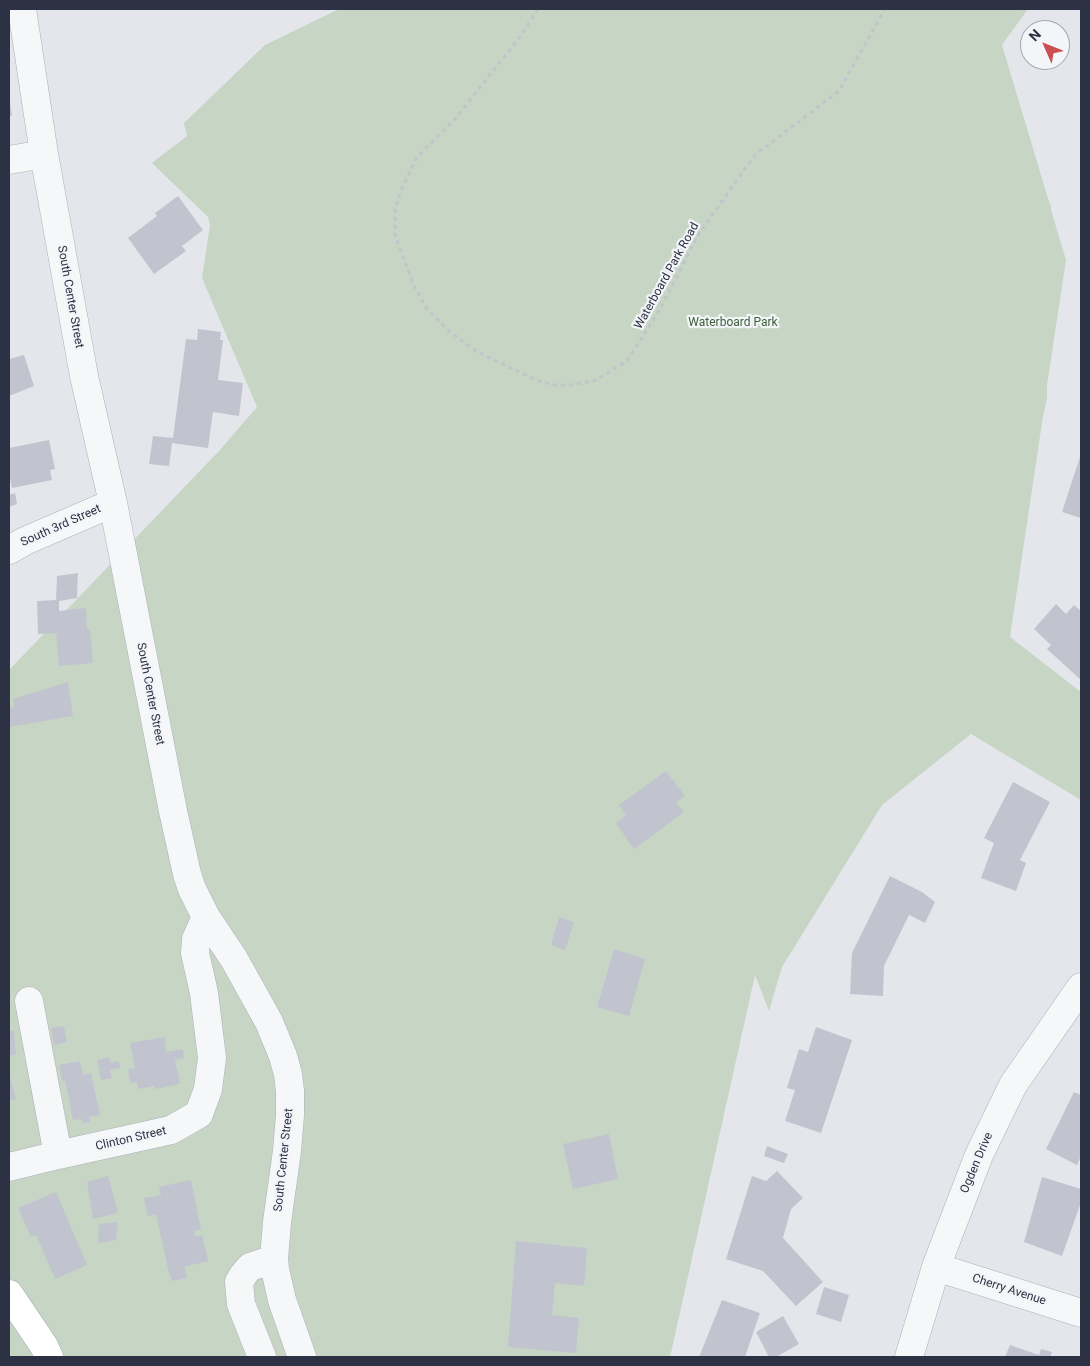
<!DOCTYPE html>
<html>
<head>
<meta charset="utf-8">
<style>
  body { margin:0 }
  #map { position:relative; width:1090px; height:1366px; overflow:hidden; background:#e4e6eb; font-family:Roboto,sans-serif }
  canvas { display:block }
  .frame { position:absolute; inset:0; border:10px solid #2c3143; pointer-events:none }
  .north { position:absolute; left:1020px; top:20px; width:50px; height:50px; box-sizing:border-box; background:#f3f5f8; border:1px solid #a3a7b0; border-radius:50%; rotate:314deg; font-size:14px; font-weight:700; line-height:20px; text-align:center; color:#2c3143 }
  .north::after { content:''; display:block; margin:auto; width:18px; height:22px; background:#cb4e51; clip-path:polygon(50% 0,100% 100%,50% 72%,0 100%) }
</style>
</head>
<body>
<div id="map">
<canvas width="1090" height="1366"></canvas>
<div class="frame"></div>
<div class="north">N</div>
</div>
<script>
const c = document.querySelector('canvas').getContext('2d');
c.lineJoin = 'round';
function fill(path, color) {
  c.fillStyle = color;
  c.fill(path, 'evenodd');
}
function shape(rows) {
  const path = new Path2D();
  for (const r of rows) {
    path.moveTo(r[0], r[1]);
    for (let i = 2; i < r.length; i += 2) path.lineTo(r[i], r[i + 1]);
  }
  return path;
}
function stroke(path, color, width, dash) {
  c.strokeStyle = color;
  c.lineWidth = width;
  c.lineCap = dash ? 'butt' : 'round';
  c.setLineDash(dash || []);
  c.stroke(path);
}
function write(font, color, halo, rows, align = 'center') {
  c.font = font + ' Roboto,sans-serif';
  c.lineWidth = 4.5;
  c.setLineDash([]);
  c.textBaseline = 'middle';
  c.strokeStyle = halo;
  c.fillStyle = color;
  for (const [text, x, y, turn = 0] of rows) {
    c.save();
    c.translate(x, y);
    c.rotate((+turn || 0) * Math.PI / 180);
    c.textAlign = isNaN(turn) ? turn : align;
    if (halo) c.strokeText(text, 0, 0);
    c.fillText(text, 0, 0);
    c.restore();
  }
}
const green = shape([
  [339,9,1028,9,1002,45,1050,205,1051,205,1051,210,1066,260,1047,385,1047,399,1043,416,1010,637,1081,692,1081,800,971,734,882,805,782,967,769,1011,755,975,670,1357,9,1357,9,670,219,451,257,407,202,278,210,225,208,217,152,163,187,136,184,123,265,45]
]);
const building = shape([
  [9,103,10,103,12,116,9,116],
  [178,196,203,230,182,246,186,251,154,274,128,238,157,216,155,213],
  [198,329,221,332,220,340,223,340,218,380,243,383,239,416,213,412,208,448,172,443,169,466,149,464,153,436,173,438,186,339,197,340],
  [24,355,34,386,9,396,9,359],
  [49,440,55,469,50,470,52,480,12,488,10,478,9,478,9,448],
  [1081,454,1081,518,1062,512],
  [15,493,17,504,9,507,9,495],
  [78,573,77,598,59,601,59,611,86,608,87,629,90,629,93,663,59,666,56,633,38,634,37,601,56,600,57,576],
  [1056,604,1066,614,1074,605,1081,611,1081,680,1047,649,1051,645,1034,629],
  [68,682,73,716,9,727,9,708,14,707,13,699],
  [666,771,685,796,676,802,684,812,634,849,616,823,626,816,619,805],
  [1013,782,1050,802,1020,860,1026,863,1016,891,981,878,994,843,984,838],
  [890,876,922,892,935,902,925,923,909,915,884,966,883,996,850,994,852,953],
  [559,917,574,922,565,950,551,945],
  [614,949,645,959,629,1016,597,1007],
  [64,1026,67,1042,54,1045,51,1028],
  [816,1027,852,1040,821,1133,785,1121,795,1090,787,1088,799,1049,808,1052],
  [9,1031,14,1031,16,1055,9,1056],
  [165,1037,166,1052,183,1049,184,1058,175,1060,180,1084,155,1089,154,1086,138,1089,137,1082,130,1083,128,1069,135,1068,130,1043],
  [109,1057,110,1063,119,1061,120,1068,110,1070,112,1078,101,1080,97,1060],
  [80,1061,83,1075,91,1073,100,1115,89,1117,90,1122,83,1124,82,1119,73,1120,65,1080,62,1081,59,1065],
  [9,1073,16,1099,9,1100],
  [1074,1092,1081,1095,1081,1156,1077,1165,1046,1149],
  [609,1134,618,1179,573,1189,563,1144],
  [767,1146,788,1154,784,1163,764,1156],
  [777,1171,803,1198,791,1209,783,1238,823,1282,796,1306,763,1271,726,1259,752,1176,766,1181],
  [108,1176,118,1213,93,1219,87,1182],
  [1042,1177,1081,1189,1081,1202,1062,1256,1024,1242],
  [191,1180,201,1229,194,1231,195,1236,202,1235,208,1261,184,1267,187,1278,172,1281,168,1269,156,1214,148,1216,144,1198,161,1195,159,1187],
  [56,1192,87,1265,55,1279,36,1235,31,1237,18,1208],
  [118,1222,116,1240,98,1243,99,1224],
  [516,1241,587,1248,584,1286,555,1283,552,1315,579,1318,576,1353,508,1347],
  [824,1287,849,1295,841,1322,816,1314],
  [722,1300,760,1313,745,1357,699,1357],
  [783,1316,799,1344,776,1357,769,1357,756,1332],
  [1010,1345,1039,1355,1041,1349,1052,1352,1050,1357,1005,1357]
]);
const path = shape([
  [538,9,519,38,455,119,417,157,401,190,395,210,395,235,414,286,427,309,448,330,476,351,538,381,555,385,570,385,596,380,627,361,659,311,698,235,755,155,839,91,885,9]
]);
const minor = shape([
  [22,9,44,154,84,376,113,503,173,811,187,874,192,889,206,917,234,959,269,1022,283,1056,288,1074,290,1091,290,1115,287,1151,277,1222,274,1259,275,1269,282,1300,302,1357],
  [9,160,44,154],
  [9,550,25,541,113,503],
  [29,1001,58,1155],
  [9,1167,58,1155,171,1130,199,1114,208,1089,212,1058,204,993,195,953,196,939,206,917],
  [936,1267,1081,1313],
  [262,1357,241,1304,239,1282,244,1274,250,1267,274,1259],
  [909,1357,936,1267,979,1155,1013,1085,1081,987]
]);
const major = shape([
  [9,1294,44,1346,49,1357]
]);
const streetNames = [
  ["Waterboard Park Road",667,276,-61],
  ["South Center Street",70,297,80],
  ["South 3rd Street",61,526,-24],
  ["South Center Street",150,694,79],
  ["Clinton Street",131,1139,-13],
  ["South Center Street",284,1160,-84],
  ["Ogden Drive",977,1163,-67],
  ["Cherry Avenue",1009,1290,18]
];
const parkNames = [
  ["Waterboard Park",733,323]
];
fill(green, '#c7d5c5');
fill(building, '#c1c4ce');
stroke(minor, '#adb0b9', 29);
stroke(major, '#a3a9b7', 29);
stroke(path, '#c1c4ca', 3, [4, 4]);
stroke(minor, '#f6f7f9', 28);
stroke(major, '#fff', 28);
write('12px', '#2c3143', '#f3f5f8', streetNames);
write('12px', '#3c5f39', '#f3f5f8', parkNames);
</script>
</body>
</html>
